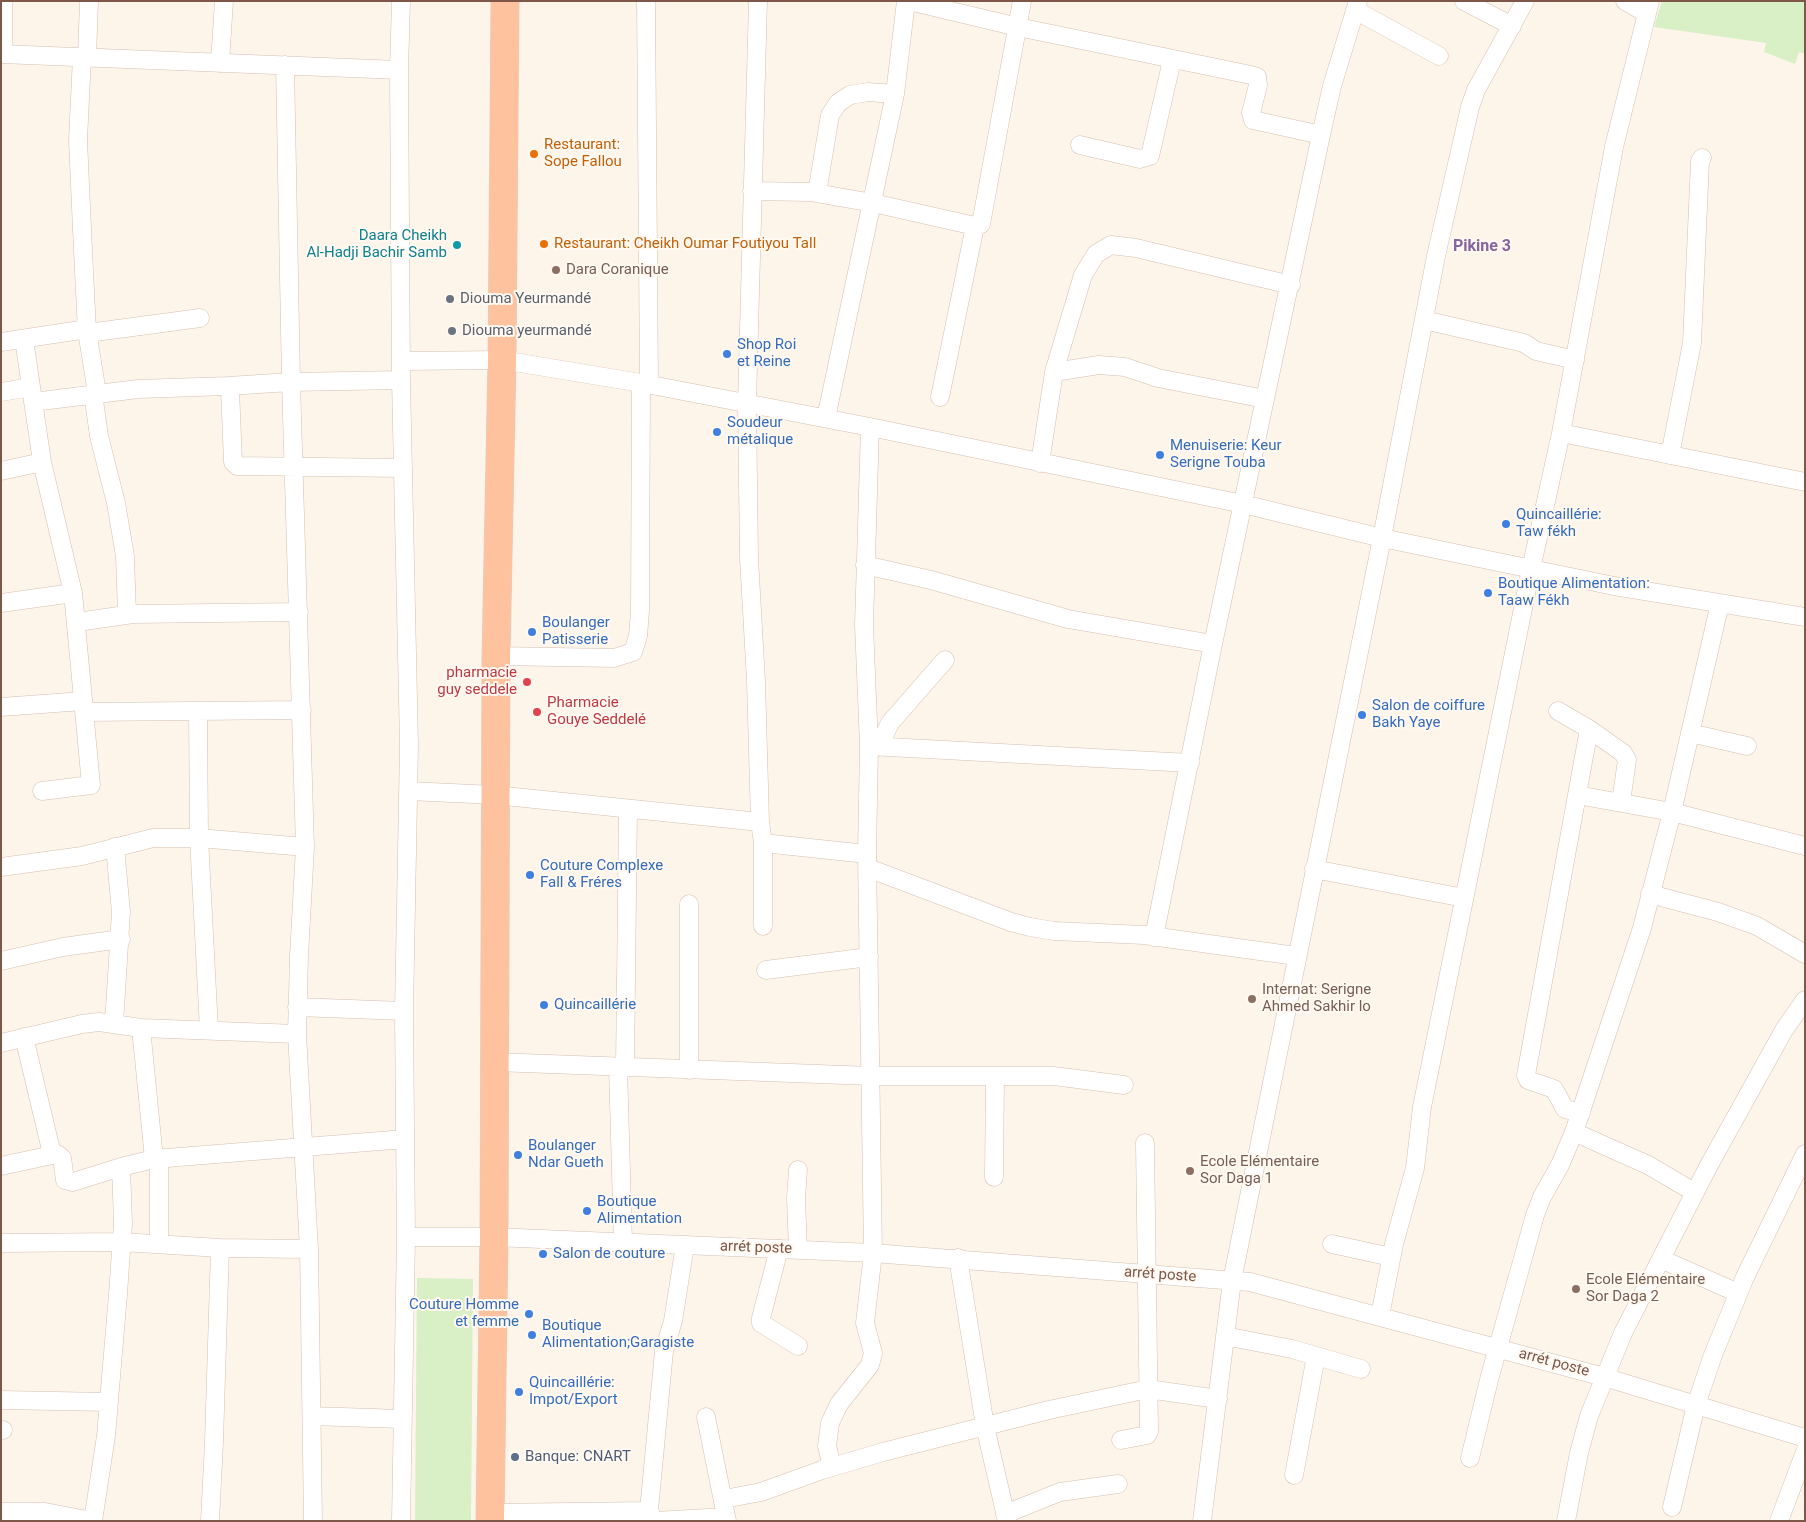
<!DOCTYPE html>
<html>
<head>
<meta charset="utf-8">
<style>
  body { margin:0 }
  #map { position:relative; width:1806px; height:1522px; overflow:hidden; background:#fef5ea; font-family:Roboto,sans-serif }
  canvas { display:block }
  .frame { position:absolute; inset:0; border:2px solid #7d5849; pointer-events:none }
</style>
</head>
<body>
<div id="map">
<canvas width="1806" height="1522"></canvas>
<div class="frame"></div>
</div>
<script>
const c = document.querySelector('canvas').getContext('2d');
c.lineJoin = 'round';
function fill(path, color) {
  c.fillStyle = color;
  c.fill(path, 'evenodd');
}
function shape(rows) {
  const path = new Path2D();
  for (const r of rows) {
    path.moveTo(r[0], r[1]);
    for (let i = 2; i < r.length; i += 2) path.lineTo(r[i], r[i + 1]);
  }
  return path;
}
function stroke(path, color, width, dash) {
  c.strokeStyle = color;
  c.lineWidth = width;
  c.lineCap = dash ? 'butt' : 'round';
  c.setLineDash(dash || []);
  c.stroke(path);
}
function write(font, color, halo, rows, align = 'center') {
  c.font = font + ' Roboto,sans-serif';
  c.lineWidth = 4;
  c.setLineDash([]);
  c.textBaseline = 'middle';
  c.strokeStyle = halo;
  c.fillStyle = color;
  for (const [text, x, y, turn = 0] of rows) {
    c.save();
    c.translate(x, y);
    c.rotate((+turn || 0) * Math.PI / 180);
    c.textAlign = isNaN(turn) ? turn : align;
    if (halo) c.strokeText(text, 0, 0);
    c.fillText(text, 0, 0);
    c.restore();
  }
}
const green = shape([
  [1662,1,1805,1,1805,54,1799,52,1795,64,1764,52,1766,43,1654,27],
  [417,1278,473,1279,471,1521,415,1521]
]);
const minor = shape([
  [401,1,399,70,401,380,409,745,404,1011,406,1237,401,1521],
  [646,1,649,385],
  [758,1,747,403,749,558,756,681,760,822,763,843,763,926],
  [909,1,1018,27,1251,75,1257,77,1258,85,1251,113,1253,120,1321,135],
  [1464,1,1512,26],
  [1625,1,1646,13],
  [1355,10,1439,56],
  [1,54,399,70],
  [3,54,3,1],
  [82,57,78,140,83,251,87,331,97,393],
  [87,57,89,1],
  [220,63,224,1],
  [285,65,291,382,305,847,299,956,297,1034,309,1249,313,1521],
  [1080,145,1140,159,1150,156,1172,60],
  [752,191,810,192,873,203,975,226,981,224,1022,1],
  [817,193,830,115,838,103,850,95,868,92,895,94],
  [1424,320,1524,343,1536,351,1575,360],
  [88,333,200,318],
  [24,339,42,462,73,593,91,785,42,791],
  [1,342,87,329],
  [401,361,502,360,641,383,870,427,1243,504,1382,538,1614,586,1805,617],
  [1054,372,1083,275,1096,254,1111,245,1136,248,1291,285],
  [228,386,291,382,401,380],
  [1,392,31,387],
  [93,393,99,436,116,503,125,556,127,614],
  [940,397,975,226],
  [33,402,138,389,228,386,230,389,233,462,237,466,402,468],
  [826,418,895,94,906,1],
  [1561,433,1805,482],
  [1670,455,1692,343,1700,161,1702,158],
  [1040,463,1054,372,1099,365,1125,367,1158,378,1265,399],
  [1,471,42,462],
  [865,565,931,580,1068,619,1213,644],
  [1,603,73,593],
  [77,622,133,614,299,612],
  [496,656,614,658,633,652,638,636,640,611,641,383],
  [1,707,83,701],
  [198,711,199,838,209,1030],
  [1558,711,1589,729,1623,753,1627,760,1621,802],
  [84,712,302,710],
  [1690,733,1747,746],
  [869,746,1190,763],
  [879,746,890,723,945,660],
  [409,791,495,795,760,822],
  [1577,795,1672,812,1805,846],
  [763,843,867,854],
  [1,867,82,856,153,838,199,838,305,847],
  [868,868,1011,922,1030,927,1054,931,1144,935,1296,956],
  [1314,869,1464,898],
  [1650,894,1718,912,1757,926,1805,954],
  [1154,937,1213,644,1321,135,1332,86,1358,1],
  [1,961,63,947,121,939],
  [766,970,869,957],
  [297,1007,404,1011],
  [114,1024,121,912,115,847],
  [141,1028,154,1159],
  [24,1037,52,1154],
  [1,1043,82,1024,99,1022,141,1028,297,1034],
  [495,1062,872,1076,1054,1076,1124,1085],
  [618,1067,623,1243],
  [625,1068,628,809],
  [689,1070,689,904],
  [1581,1113,1565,1109,1554,1089,1528,1080,1526,1075,1589,729],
  [1574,1132,1648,1165,1694,1192],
  [1,1166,57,1154,62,1158,65,1180,73,1182,121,1167,154,1159,405,1139],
  [798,1170,796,1198,798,1250],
  [994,1177,995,1076],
  [406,1237,494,1237,873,1253,1250,1282,1604,1377,1805,1438],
  [1,1243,122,1242,220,1248,309,1249],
  [159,1244,159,1159],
  [1332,1244,1391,1257],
  [779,1249,761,1318,761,1323,798,1346],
  [958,1258,985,1426,1007,1521],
  [1661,1259,1738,1293],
  [1380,1316,1394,1244,1415,1168,1422,1107,1531,569,1561,433,1614,147,1650,1],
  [1225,1336,1292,1349,1361,1369],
  [1,1400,109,1402],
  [312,1416,402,1419],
  [706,1417,727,1521],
  [1,1430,3,1430],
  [1121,1440,1147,1435,1149,1431,1145,1143],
  [1470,1458,1490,1376,1535,1215,1542,1197,1560,1165,1574,1132,1642,928,1672,812,1720,603],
  [832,1467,827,1446,830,1423,839,1404,870,1365,873,1353,865,1323,873,1253,867,854,869,746,864,625,870,427],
  [1294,1475,1316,1356],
  [724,1499,761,1492,822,1470,883,1452,1049,1410,1148,1389,1218,1399],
  [1672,1507,1696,1405,1713,1355,1745,1277,1805,1154],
  [1,1512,45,1512,92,1521],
  [490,1513,650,1511],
  [1005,1514,1060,1492,1118,1484],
  [93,1521,106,1436,118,1294,123,1223,121,1167],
  [210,1521,214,1442,220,1248],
  [648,1521,664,1351,673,1321,685,1245],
  [655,1521,726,1517],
  [1202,1521,1232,1281,1382,538,1436,256,1470,107,1476,90,1525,1],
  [1566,1521,1579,1453,1589,1416,1623,1333,1708,1167,1784,1030,1805,1000],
  [1779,1521,1805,1452]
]);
const trunk = shape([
  [490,1521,494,1237,496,656,502,360,505,1]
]);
const markers = [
  [534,154,5,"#e8710a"],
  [544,244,5,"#e8710a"],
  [457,245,5,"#0f9aa8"],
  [556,270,5,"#8d6e63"],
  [450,299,5,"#6b7280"],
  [452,331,5,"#6b7280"],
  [727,354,5,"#3f7fe0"],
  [717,432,5,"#3f7fe0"],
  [1160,455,5,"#3f7fe0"],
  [1506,524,5,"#3f7fe0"],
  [1488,593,5,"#3f7fe0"],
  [532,632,5,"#3f7fe0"],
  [527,682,5,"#e0444e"],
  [537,712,5,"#e0444e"],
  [1362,715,5,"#3f7fe0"],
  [530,875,5,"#3f7fe0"],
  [1252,999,5,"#8d6e63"],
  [544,1005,5,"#3f7fe0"],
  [518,1155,5,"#3f7fe0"],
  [1190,1171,5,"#8d6e63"],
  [587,1211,5,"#3f7fe0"],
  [543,1254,5,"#3f7fe0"],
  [1576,1289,5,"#8d6e63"],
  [529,1314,5,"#3f7fe0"],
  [532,1335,5,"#3f7fe0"],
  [519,1392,5,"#3f7fe0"],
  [515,1457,5,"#5c6f8a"]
];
const foodNames = [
  ["Restaurant:",544,145],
  ["Sope Fallou",544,162],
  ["Restaurant: Cheikh Oumar Foutiyou Tall",554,244]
];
const cultureNames = [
  ["Daara Cheikh",447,236],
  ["Al-Hadji Bachir Samb",447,253]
];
const educationNames = [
  ["Dara Coranique",566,270],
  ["Internat: Serigne",1262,990],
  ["Ahmed Sakhir lo",1262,1007],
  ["Ecole Elémentaire",1200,1162],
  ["Sor Daga 1",1200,1179],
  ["Ecole Elémentaire",1586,1280],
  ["Sor Daga 2",1586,1297]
];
const worshipNames = [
  ["Diouma Yeurmandé",460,299],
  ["Diouma yeurmandé",462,331]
];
const shopNames = [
  ["Shop Roi",737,345],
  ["et Reine",737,362],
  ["Soudeur",727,423],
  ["métalique",727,440],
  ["Menuiserie: Keur",1170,446],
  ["Serigne Touba",1170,463],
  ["Quincaillérie:",1516,515],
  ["Taw fékh",1516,532],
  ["Boutique Alimentation:",1498,584],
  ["Taaw Fékh",1498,601],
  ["Boulanger",542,623],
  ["Patisserie",542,640],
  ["Salon de coiffure",1372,706],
  ["Bakh Yaye",1372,723],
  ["Couture Complexe",540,866],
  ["Fall & Fréres",540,883],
  ["Quincaillérie",554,1005],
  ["Boulanger",528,1146],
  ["Ndar Gueth",528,1163],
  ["Boutique",597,1202],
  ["Alimentation",597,1219],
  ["Salon de couture",553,1254],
  ["Couture Homme",519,1305,"right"],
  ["et femme",519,1322,"right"],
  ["Boutique",542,1326],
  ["Alimentation;Garagiste",542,1343],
  ["Quincaillérie:",529,1383],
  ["Impot/Export",529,1400]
];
const healthNames = [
  ["pharmacie",517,673],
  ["guy seddele",517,690],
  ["Pharmacie",547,703,"left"],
  ["Gouye Seddelé",547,720,"left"]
];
const streetNames = [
  ["arrét poste",756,1248,2],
  ["arrét poste",1160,1275,4],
  ["arrét poste",1554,1363,15]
];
const serviceNames = [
  ["Banque: CNART",525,1457]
];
const neighbourhoodNames = [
  ["Pikine 3",1482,247]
];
fill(green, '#d9efc5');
stroke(minor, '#d5beb0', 19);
stroke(trunk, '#dbd0cc', 29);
stroke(minor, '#fff', 18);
stroke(trunk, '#fec29e', 28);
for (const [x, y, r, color] of markers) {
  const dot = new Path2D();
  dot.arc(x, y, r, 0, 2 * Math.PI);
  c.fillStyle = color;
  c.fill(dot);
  stroke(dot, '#fff9f2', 2);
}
write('15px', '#c56008', '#fff9f2', foodNames, 'left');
write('15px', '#0d838f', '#fff9f2', cultureNames, 'right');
write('15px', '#785e54', '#fff9f2', educationNames, 'left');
write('15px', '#5b616d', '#fff9f2', worshipNames, 'left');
write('15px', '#366cbe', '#fff9f2', shopNames, 'left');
write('15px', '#be3a42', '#fff9f2', healthNames, 'right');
write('15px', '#7d5849', '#fff9f2', streetNames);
write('15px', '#4e5e75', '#fff9f2', serviceNames, 'left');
write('bold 16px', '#8865a0', '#fff9f2', neighbourhoodNames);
</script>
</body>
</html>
